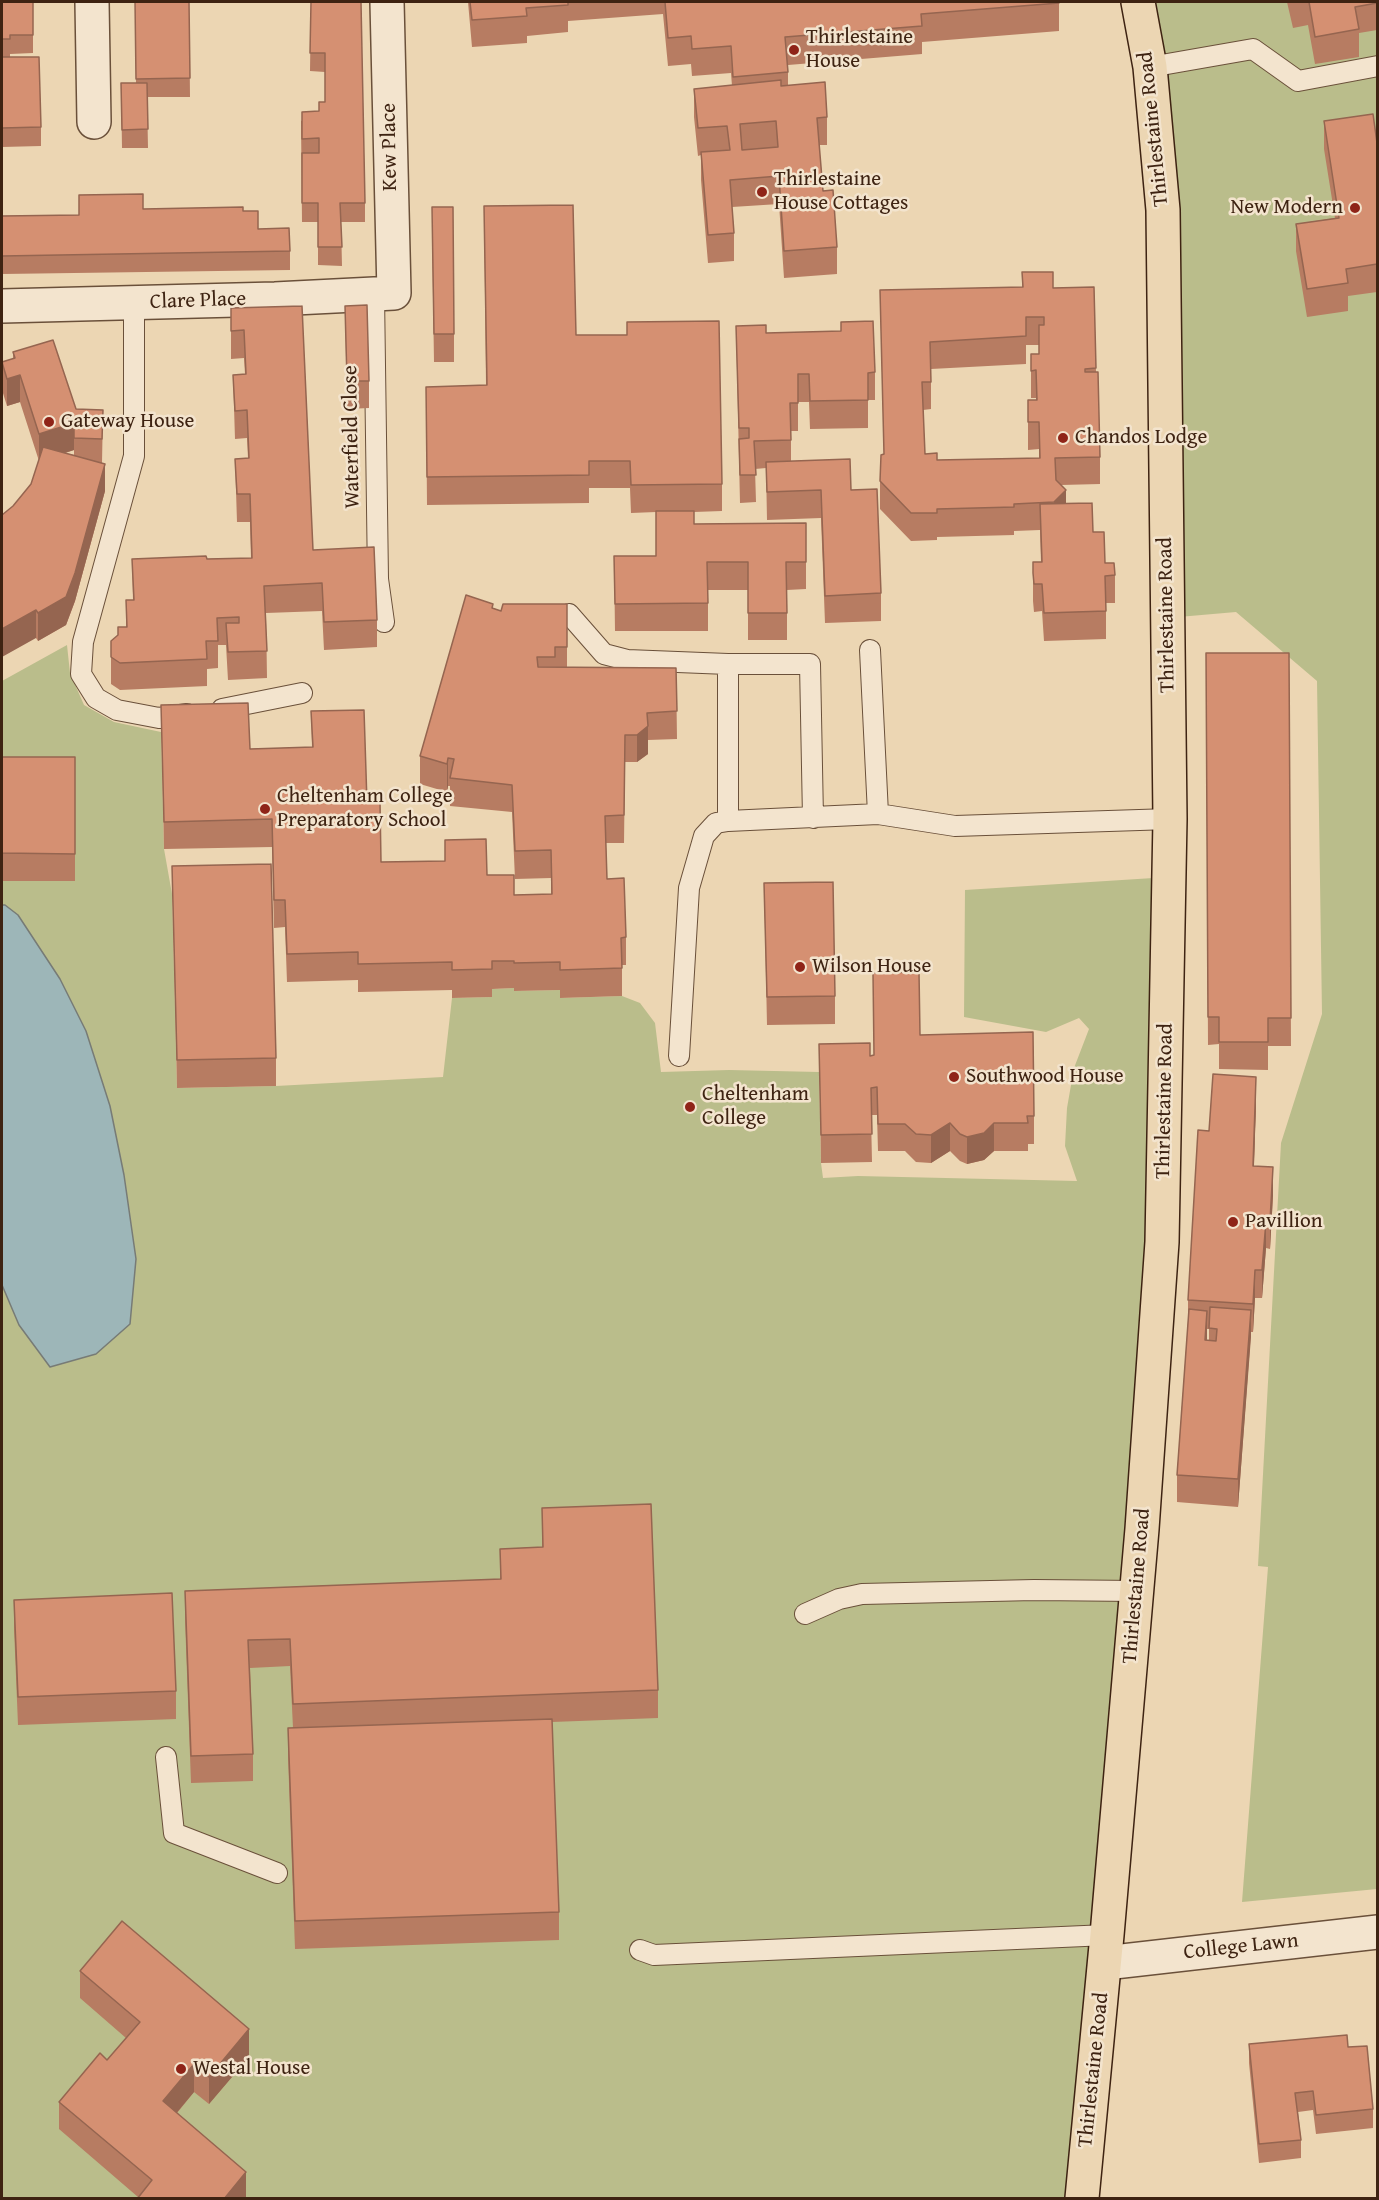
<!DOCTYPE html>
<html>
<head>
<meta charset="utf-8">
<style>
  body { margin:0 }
  #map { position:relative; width:1379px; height:2200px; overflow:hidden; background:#ecd6b3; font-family:"Gentium Book Plus",serif }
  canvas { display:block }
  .frame { position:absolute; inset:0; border:3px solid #3e2312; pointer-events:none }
</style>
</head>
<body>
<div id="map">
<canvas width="1379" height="2200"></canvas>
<div class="frame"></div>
</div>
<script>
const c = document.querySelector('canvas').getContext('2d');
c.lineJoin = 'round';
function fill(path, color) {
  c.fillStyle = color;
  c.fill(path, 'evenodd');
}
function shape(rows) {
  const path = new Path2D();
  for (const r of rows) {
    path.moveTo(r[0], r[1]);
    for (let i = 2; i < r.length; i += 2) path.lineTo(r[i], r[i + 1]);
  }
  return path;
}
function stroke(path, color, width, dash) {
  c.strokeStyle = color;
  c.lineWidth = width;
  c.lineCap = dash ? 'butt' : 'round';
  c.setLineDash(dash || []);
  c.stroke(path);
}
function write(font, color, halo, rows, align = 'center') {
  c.font = font + ' "Gentium Book Plus",serif';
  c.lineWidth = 5;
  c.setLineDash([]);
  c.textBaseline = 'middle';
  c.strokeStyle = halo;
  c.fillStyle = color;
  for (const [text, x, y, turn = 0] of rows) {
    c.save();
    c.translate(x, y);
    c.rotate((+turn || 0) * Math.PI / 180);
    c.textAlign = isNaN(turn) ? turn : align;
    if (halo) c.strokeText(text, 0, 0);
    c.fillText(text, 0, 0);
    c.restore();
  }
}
const green = shape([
  [1138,2,1377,2,1377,1889,1242,1902,1268,1567,1258,1566,1281,1143,1322,1014,1317,681,1236,612,1167,618],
  [67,645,70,673,84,705,114,722,161,732,164,849,172,894,177,1088,276,1086,443,1077,452,998,492,997,492,989,514,988,514,991,560,990,560,998,622,996,640,1003,655,1023,661,1072,729,1070,819,1072,821,1163,823,1178,858,1176,1077,1181,1065,1146,1067,1108,1074,1068,1089,1029,1079,1018,1046,1032,964,1017,965,890,1169,877,1162,1242,1082,2198,2,2198,2,681]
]);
const water = shape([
  [2,905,5,905,18,915,60,979,86,1031,110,1106,124,1175,136,1259,130,1324,96,1354,50,1367,19,1325,2,1285,2,905]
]);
const lane = shape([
  [1150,67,1253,49,1298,81,1378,66],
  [374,294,378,579,384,622],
  [134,303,134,456,83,642,81,674,96,698,117,710,159,718,187,714],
  [569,614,604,654,627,660,728,664],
  [870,650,878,814],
  [222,709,302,693],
  [728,821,728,664,810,664,813,818],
  [679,1056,689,888,704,836,716,823,728,821,878,814,955,826,1170,819],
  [805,1614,839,1599,862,1594,1034,1590,1137,1591],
  [166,1757,174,1833,277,1873],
  [640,1950,654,1955,1107,1935]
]);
const street = shape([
  [92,2,94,122],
  [2,306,275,299,394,293,387,2],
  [1105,1963,1378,1932]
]);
const highway = shape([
  [1082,2198,1107,1935,1142,1529,1162,1242,1170,819,1163,210,1150,67,1138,2]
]);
const wall = shape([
  [2,2,33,2,33,53,10,54,10,57,41,127,41,146,2,147],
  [135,2,189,2,190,97,147,97,148,148,122,148,121,83,136,83],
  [311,2,365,203,365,222,341,222,342,266,318,265,318,222,302,222,301,121,319,111,325,102,325,72,310,71],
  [468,2,1059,2,1059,31,922,42,922,54,788,65,788,85,827,117,827,145,819,145,823,191,837,247,837,274,784,278,779,204,732,207,734,233,734,261,708,263,701,180,701,155,698,156,694,117,694,89,732,86,731,73,692,76,691,64,668,66,663,14,568,21,568,32,527,36,527,43,472,47],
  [1287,2,1377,2,1377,30,1359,33,1359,57,1315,64,1308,25,1293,28],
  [1324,121,1377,143,1377,292,1348,296,1348,311,1307,317,1296,251,1296,224,1335,218,1324,149],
  [79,195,143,209,243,211,258,229,290,251,290,270,2,274,2,216,79,215],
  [484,206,576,335,722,484,722,511,694,512,694,524,806,523,806,589,787,590,787,640,748,640,748,590,708,590,708,631,615,631,614,556,656,556,656,512,631,513,630,488,589,488,589,503,427,505,426,387,486,385],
  [432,234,454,334,454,362,434,362],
  [1022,272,1053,288,1094,287,1096,372,1100,457,1100,484,1061,485,1066,503,1093,532,1105,563,1115,575,1115,603,1106,603,1106,639,1044,641,1042,611,1034,612,1033,601,1033,562,1041,562,1040,530,1014,531,1014,535,937,537,937,540,911,541,880,509,880,481,884,455,880,290,1022,287],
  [1026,345,1039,345,1039,354,1031,354,1031,398,1036,398,1036,400,1028,400,1028,450,1039,449,1039,458,937,460,925,454,923,410,931,409,931,369,1026,364],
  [302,306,313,550,377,620,377,647,324,650,322,611,266,613,267,678,228,680,226,645,218,645,218,668,207,669,207,686,120,690,111,684,111,657,126,627,126,600,133,600,132,559,207,559,251,558,250,522,237,522,235,459,248,458,247,438,235,439,233,375,245,374,244,358,231,359,231,308],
  [345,306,369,381,369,408,347,409],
  [736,326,766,333,875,372,875,400,868,400,868,428,810,429,809,402,798,402,798,431,791,431,791,461,851,490,881,593,881,621,825,623,821,518,767,520,766,468,755,469,756,502,740,503],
  [13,352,76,409,103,410,102,463,105,491,75,601,66,625,38,641,36,638,13,506,31,484,39,461,20,402,7,406,2,390,2,362,13,359],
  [74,450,74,455,65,453],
  [567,604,567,667,676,668,677,739,648,740,648,754,637,762,625,762,624,843,606,843,607,879,626,937,626,965,622,965,622,996,560,998,560,990,514,991,514,988,492,989,492,997,452,998,452,990,358,992,358,980,287,982,285,927,274,928,272,847,164,849,161,705,250,749,312,747,311,711,367,803,381,862,487,875,514,895,551,894,551,878,515,879,512,812,450,806,450,786,448,786,447,792,420,784,420,756,493,608,501,611],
  [1206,653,1289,653,1291,1046,1268,1046,1268,1070,1219,1069,1219,1044,1208,1045],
  [2,757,75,757,75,881,2,881],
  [172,866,276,1058,276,1086,177,1088],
  [764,883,835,996,835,1024,767,1025],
  [920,1035,1034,1116,1034,1144,1028,1144,1028,1151,994,1151,984,1160,967,1164,960,1161,950,1151,931,1163,916,1162,905,1151,878,1151,877,1115,871,1115,872,1162,821,1163,819,1044,870,1056,874,1055],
  [1256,1104,1254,1166,1273,1195,1270,1249,1266,1248,1262,1298,1255,1298,1253,1332,1251,1332,1238,1507,1177,1502,1177,1475,1188,1321,1188,1300],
  [1207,1329,1209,1329,1209,1341,1207,1341],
  [542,1508,658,1690,658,1718,552,1722,559,1912,559,1940,295,1949,288,1756,288,1728,293,1728,290,1666,250,1668,253,1754,253,1781,191,1783,185,1619,185,1591,500,1579,500,1549,542,1547],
  [14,1600,176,1691,176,1719,18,1725,14,1628],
  [80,1971,249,2057,209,2104,194,2092,177,2113,246,2199,138,2197,59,2129,59,2102,107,2060,126,2038,80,1998],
  [1249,2044,1348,2047,1373,2109,1373,2128,1316,2134,1313,2110,1298,2112,1301,2140,1301,2158,1259,2163,1249,2063]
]);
const shadedWall = shape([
  [20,375,20,402,7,406,7,379],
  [74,423,74,450,39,461,39,434],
  [105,464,105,491,75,601,66,625,38,641,38,613],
  [1066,490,1066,518,1054,529,1054,502],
  [36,610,36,638,2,657,2,629],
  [648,726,648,754,637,762,637,735],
  [448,758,448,786,447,792,447,764],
  [1256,1077,1256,1104,1253,1193,1253,1166],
  [950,1123,950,1151,931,1163,931,1135],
  [994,1123,994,1151,984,1160,967,1164,967,1137],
  [1273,1167,1273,1195,1270,1249,1270,1221],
  [1266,1221,1266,1248,1262,1298,1262,1270],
  [1255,1270,1255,1298,1253,1332,1253,1304],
  [1251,1310,1251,1337,1238,1507,1238,1479],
  [1207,1311,1207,1338,1205,1368,1205,1340],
  [249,2029,249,2057,209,2104,209,2077],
  [194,2064,194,2092,163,2129,163,2101],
  [246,2172,246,2199,224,2199]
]);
const building = shape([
  [2,2,33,2,33,35,10,35,10,39,2,39,2,2],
  [135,2,189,2,190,78,136,79,135,2],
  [311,2,361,2,365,203,340,203,342,247,318,247,318,203,302,203,302,153,319,153,319,138,302,139,302,112,319,111,319,102,325,102,325,53,310,53,311,2],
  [470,2,568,2,568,5,526,8,527,16,472,20,470,2],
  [665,2,1059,2,1059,3,921,14,922,26,785,37,788,72,733,77,731,46,692,49,691,36,668,38,665,2],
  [1309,2,1377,2,1377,3,1355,7,1359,29,1315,37,1309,2],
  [2,57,39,57,41,127,2,128,2,57],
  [781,80,781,86,825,82,827,117,817,118,823,191,833,190,837,247,784,251,779,176,730,180,734,233,708,235,701,152,730,150,727,126,698,128,694,89,781,80],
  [776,121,778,147,742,150,740,124,776,121],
  [121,83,147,83,148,129,122,130,121,83],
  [1373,114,1377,143,1377,264,1346,269,1348,283,1307,289,1296,224,1339,218,1324,121,1373,114],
  [143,194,143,209,243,207,243,211,258,211,258,229,289,228,290,251,2,256,2,216,79,215,79,195,143,194],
  [573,205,576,335,627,335,627,322,719,321,722,484,631,485,630,461,589,461,589,475,427,477,426,387,487,385,484,206,573,205],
  [432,207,453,207,454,334,434,334,432,207],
  [1022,272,1053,272,1053,288,1094,287,1096,368,1085,369,1085,372,1098,372,1100,457,1055,458,1056,480,1066,490,1054,502,1014,504,1014,507,937,509,937,513,911,513,880,481,881,455,884,454,880,290,1023,287,1022,272],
  [1026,317,1044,317,1044,325,1039,325,1039,354,1031,354,1031,371,1036,370,1037,400,1028,400,1028,422,1039,422,1040,458,937,460,937,453,925,454,922,382,931,382,930,342,1026,336,1026,317],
  [367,305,369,381,347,381,345,306,367,305],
  [302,306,313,550,374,547,377,620,324,622,322,583,264,586,267,651,228,652,226,623,239,623,239,617,217,618,218,641,206,641,207,659,120,663,111,657,111,641,118,635,118,627,127,627,126,600,134,600,132,559,206,556,207,559,252,558,250,494,237,494,235,459,249,458,247,410,235,411,233,375,246,374,244,330,231,331,231,308,302,306],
  [873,321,875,372,868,373,868,400,810,401,809,374,798,374,798,403,790,403,791,440,754,441,756,475,740,475,739,439,749,438,749,428,739,428,736,326,766,325,766,333,841,331,841,322,873,321],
  [53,340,76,409,103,410,102,439,74,438,74,423,39,434,20,375,7,379,2,362,15,358,13,352,53,340],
  [43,447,105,464,75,573,66,597,38,613,36,610,2,629,2,515,13,506,31,484,43,447],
  [850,459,851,490,877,489,881,593,825,596,821,490,767,492,766,462,850,459],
  [1092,503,1093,532,1104,532,1105,563,1114,563,1115,575,1105,576,1106,611,1044,613,1042,584,1034,584,1033,573,1033,562,1042,562,1040,504,1092,503],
  [656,511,694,511,694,524,806,523,806,562,786,562,787,613,748,613,748,562,707,562,708,603,615,604,614,556,656,556,656,511],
  [466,595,493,604,492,608,501,611,503,604,567,604,567,647,555,647,555,657,537,657,538,667,676,668,677,711,647,713,648,726,637,735,625,735,624,815,605,816,607,879,624,878,626,937,621,938,622,968,560,970,560,962,514,963,514,961,492,961,492,969,452,970,452,962,358,964,358,952,287,954,285,900,274,900,272,819,164,822,161,705,248,703,250,749,313,747,311,711,364,710,367,803,380,802,381,862,445,861,445,840,486,839,487,875,514,875,514,895,552,894,551,850,515,851,512,785,450,778,454,759,448,758,447,764,420,756,466,595],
  [1206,653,1289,653,1291,1018,1268,1018,1268,1042,1219,1042,1219,1017,1208,1017,1206,653],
  [2,757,75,757,75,854,2,853,2,757],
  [271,864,276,1058,177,1060,172,866,271,864],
  [833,882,835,996,767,997,764,883,833,882],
  [919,972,920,1035,1033,1032,1034,1116,1027,1116,1028,1123,994,1123,984,1133,967,1137,960,1134,950,1123,931,1135,916,1134,905,1124,878,1124,877,1087,871,1088,872,1134,821,1135,819,1044,870,1043,870,1056,874,1055,873,973,919,972],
  [1213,1074,1256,1077,1253,1166,1273,1167,1270,1221,1266,1221,1262,1270,1255,1270,1253,1304,1188,1300,1198,1130,1209,1131,1213,1074],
  [1210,1307,1251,1310,1238,1479,1177,1475,1189,1309,1207,1311,1205,1340,1216,1341,1217,1329,1209,1328,1210,1307],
  [651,1504,658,1690,293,1704,290,1639,248,1640,253,1754,191,1756,185,1591,501,1579,500,1549,543,1547,542,1508,651,1504],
  [172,1593,176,1691,18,1697,14,1600,172,1593],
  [552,1719,559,1912,295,1921,288,1728,552,1719],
  [122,1921,249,2029,209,2077,194,2064,163,2101,246,2172,224,2199,137,2199,152,2180,59,2102,100,2053,107,2060,140,2022,80,1971,122,1921],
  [1347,2035,1348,2047,1367,2046,1373,2109,1316,2115,1313,2091,1295,2093,1301,2140,1259,2144,1249,2044,1347,2035]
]);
const markers = [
  [794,50,6,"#8f2418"],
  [762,192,6,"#8f2418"],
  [1355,208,6,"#8f2418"],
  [49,422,6,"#8f2418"],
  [1063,438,6,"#8f2418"],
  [265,809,6,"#8f2418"],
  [800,967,6,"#8f2418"],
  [954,1077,6,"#8f2418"],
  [690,1107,6,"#8f2418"],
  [1233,1222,6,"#8f2418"],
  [181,2069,6,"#8f2418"]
];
const poiNames = [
  ["Thirlestaine",806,38],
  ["House",806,62],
  ["Thirlestaine",774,180],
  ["House Cottages",774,204],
  ["New Modern",1343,208,"right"],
  ["Gateway House",61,422],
  ["Chandos Lodge",1075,438],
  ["Cheltenham College",277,797],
  ["Preparatory School",277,821],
  ["Wilson House",812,967],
  ["Southwood House",966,1077],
  ["Cheltenham",702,1095],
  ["College",702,1119],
  ["Pavillion",1245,1222],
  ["Westal House",193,2069]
];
const streetNames = [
  ["Thirlestaine Road",1154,129,-96],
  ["Kew Place",390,147,-91],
  ["Clare Place",198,301,-2],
  ["Waterfield Close",352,437,-91],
  ["Thirlestaine Road",1167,615,-91],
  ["Thirlestaine Road",1165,1101,-89],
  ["Thirlestaine Road",1137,1586,-85],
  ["College Lawn",1241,1947,-6],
  ["Thirlestaine Road",1094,2070,-84]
];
fill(green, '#babd8b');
fill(water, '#9db6b8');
stroke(water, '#777b76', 1.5);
stroke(lane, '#6a503a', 22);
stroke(street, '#6a503a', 36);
stroke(highway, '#3e2312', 36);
stroke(lane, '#f3e4ce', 20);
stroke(street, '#f3e4ce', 33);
stroke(highway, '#ecd6b3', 33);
fill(wall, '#b77c62');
fill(shadedWall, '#956550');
fill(building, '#d59072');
stroke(building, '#956550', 1.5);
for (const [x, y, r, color] of markers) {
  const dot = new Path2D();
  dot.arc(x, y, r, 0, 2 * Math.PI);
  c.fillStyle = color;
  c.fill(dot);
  stroke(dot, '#f3e4ce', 2);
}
write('21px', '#3e2312', '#f3e4ce', poiNames, 'left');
write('21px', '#3e2312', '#f3e4ce', streetNames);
</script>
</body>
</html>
